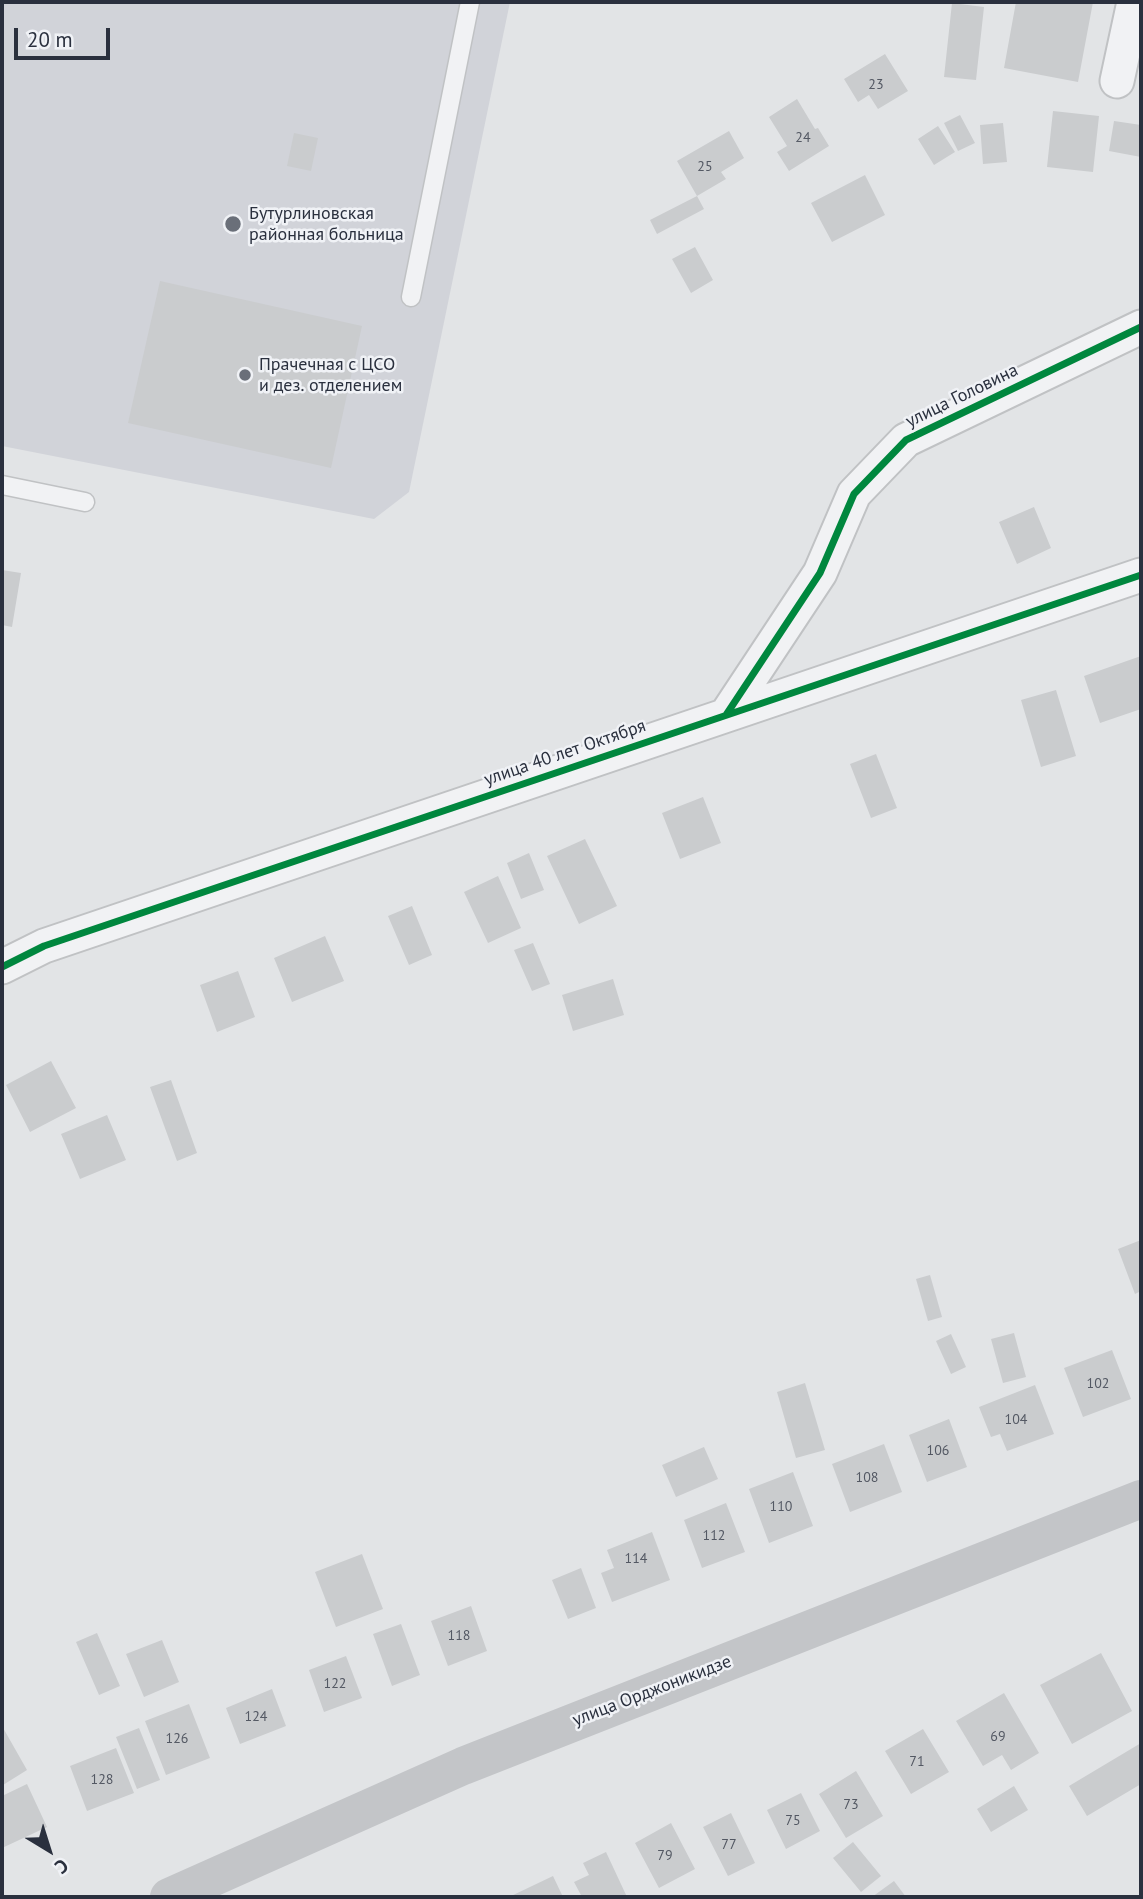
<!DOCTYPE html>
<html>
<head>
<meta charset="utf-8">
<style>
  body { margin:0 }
  #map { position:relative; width:1143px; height:1899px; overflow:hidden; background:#e2e4e6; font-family:"PT Sans",sans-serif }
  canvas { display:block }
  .frame { position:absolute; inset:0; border:4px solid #2a303e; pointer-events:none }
  .north { position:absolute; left:14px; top:1815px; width:70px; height:70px; -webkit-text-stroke:5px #f0f2f6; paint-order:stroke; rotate:142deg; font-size:19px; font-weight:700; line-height:28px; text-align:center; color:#2a303e }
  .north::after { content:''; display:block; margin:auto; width:24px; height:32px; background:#2a303e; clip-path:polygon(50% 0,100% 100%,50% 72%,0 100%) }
  .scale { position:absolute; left:14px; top:28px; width:96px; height:32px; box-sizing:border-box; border:4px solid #2a303e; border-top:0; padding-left:9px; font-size:21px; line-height:24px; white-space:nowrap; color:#2a303e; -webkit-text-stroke:5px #f0f2f6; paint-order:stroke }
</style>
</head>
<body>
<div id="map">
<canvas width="1143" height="1899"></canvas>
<div class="frame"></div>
<div class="north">С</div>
<div class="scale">20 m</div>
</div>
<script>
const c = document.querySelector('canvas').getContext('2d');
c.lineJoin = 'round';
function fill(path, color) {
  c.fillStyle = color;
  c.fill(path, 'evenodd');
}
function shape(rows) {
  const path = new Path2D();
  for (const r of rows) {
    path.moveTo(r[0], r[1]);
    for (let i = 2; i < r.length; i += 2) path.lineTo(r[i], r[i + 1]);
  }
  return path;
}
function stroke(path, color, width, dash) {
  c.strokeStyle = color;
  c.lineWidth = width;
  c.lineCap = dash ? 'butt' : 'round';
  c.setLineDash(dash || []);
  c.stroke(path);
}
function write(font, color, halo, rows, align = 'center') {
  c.font = font + ' "PT Sans",sans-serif';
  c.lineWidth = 5;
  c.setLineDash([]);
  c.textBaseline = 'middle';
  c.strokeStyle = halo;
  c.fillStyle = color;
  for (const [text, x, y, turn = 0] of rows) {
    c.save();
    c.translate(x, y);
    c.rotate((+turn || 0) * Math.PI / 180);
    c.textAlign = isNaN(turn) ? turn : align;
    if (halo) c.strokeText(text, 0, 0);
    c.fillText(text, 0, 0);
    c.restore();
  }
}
const built = shape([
  [2,2,510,2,409,492,374,519,2,446]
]);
const building = shape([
  [1016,2,1093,2,1078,82,1004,68],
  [952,3,984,7,976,80,944,77],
  [885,54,908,91,878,109,869,95,858,102,844,79],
  [797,99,815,129,818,128,829,146,789,171,777,152,787,146,769,117],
  [1053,111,1099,116,1093,172,1047,167],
  [960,115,975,143,958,151,944,123],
  [1114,121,1141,125,1141,157,1109,151],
  [1003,123,1007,162,983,164,980,125],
  [938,126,955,152,934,165,918,139],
  [729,131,744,158,721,172,726,179,697,196,677,161],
  [294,133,318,138,311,171,287,166],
  [865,175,885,215,832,242,811,203],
  [697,196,704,209,657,234,650,220],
  [695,247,713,280,691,293,672,259],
  [160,281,362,326,331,468,128,423],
  [1034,507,1051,548,1017,564,999,522],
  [2,570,21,573,12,627,2,625],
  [1141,656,1141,709,1100,723,1084,676],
  [1056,690,1076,756,1041,767,1021,700],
  [876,754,897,808,871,818,850,764],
  [703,797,721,843,680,859,662,813],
  [585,839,617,906,579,924,547,856],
  [529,853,544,890,521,899,507,863],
  [498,876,521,928,488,943,464,892],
  [412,906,432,955,409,965,388,916],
  [325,936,344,981,292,1002,274,958],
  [533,943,550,984,532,991,514,950],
  [238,971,255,1017,217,1032,200,985],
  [613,979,624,1015,573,1031,562,995],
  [51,1061,76,1108,30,1132,6,1085],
  [171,1080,197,1153,177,1161,150,1087],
  [107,1115,126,1160,80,1179,61,1134],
  [1141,1240,1141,1291,1135,1294,1118,1249],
  [930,1275,942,1317,928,1321,916,1279],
  [1014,1333,1026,1377,1003,1383,991,1339],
  [951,1334,966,1367,951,1374,936,1341],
  [1112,1350,1131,1399,1083,1417,1064,1368],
  [805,1383,825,1450,796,1458,777,1392],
  [1035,1385,1054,1434,1007,1451,1000,1434,991,1437,979,1407],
  [949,1419,967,1467,927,1482,909,1435],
  [884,1444,902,1492,850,1512,832,1464],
  [704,1447,718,1479,676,1497,662,1465],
  [793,1472,813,1526,769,1543,749,1489],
  [726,1503,745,1552,702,1568,684,1520],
  [652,1532,670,1580,612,1602,601,1573,614,1568,607,1550],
  [362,1554,383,1609,336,1627,315,1572],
  [581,1568,596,1608,568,1619,552,1580],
  [471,1606,487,1651,448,1666,431,1621],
  [401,1624,420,1675,392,1686,373,1634],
  [97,1633,120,1686,99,1695,76,1642],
  [162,1640,179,1682,144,1697,126,1654],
  [1101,1653,1132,1711,1072,1744,1040,1685],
  [346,1656,362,1698,324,1712,309,1670],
  [272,1689,286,1726,240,1744,226,1708],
  [1004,1693,1039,1753,1011,1770,1002,1755,983,1766,956,1721],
  [189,1704,210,1758,166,1775,145,1721],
  [2,1726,27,1770,3,1785,2,1782],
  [139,1728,160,1780,137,1789,116,1737],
  [923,1729,949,1772,911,1794,885,1751],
  [1141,1743,1141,1784,1087,1816,1069,1786],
  [116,1748,134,1793,87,1811,70,1766],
  [856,1771,883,1816,846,1838,819,1794],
  [27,1784,47,1827,2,1848,2,1796],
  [1014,1786,1028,1810,991,1832,977,1809],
  [801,1793,820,1831,786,1849,767,1810],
  [731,1813,755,1863,728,1876,703,1827],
  [671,1823,695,1869,659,1888,635,1843],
  [853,1842,881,1876,861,1892,833,1858],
  [606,1852,627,1897,582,1897,574,1882,589,1875,583,1863],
  [553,1876,563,1897,509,1897],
  [894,1881,906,1897,872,1897]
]);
const service = shape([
  [411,297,470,2],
  [2,485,85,502]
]);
const minor = shape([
  [1117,81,1134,2],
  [726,715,820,573,854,494,906,440,1141,327],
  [2,967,44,946,1141,575]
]);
const secondary = shape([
  [169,1897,463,1766,1141,1499]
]);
const cycleway = shape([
  [726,715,820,573,854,494,906,440,1141,327],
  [2,967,44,946,1141,575]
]);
const markers = [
  [233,224,9,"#6a6f79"],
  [245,375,7,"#6a6f79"]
];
const numberNames = [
  ["23",876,85],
  ["24",803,138],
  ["25",705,167],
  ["102",1098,1384],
  ["104",1016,1420],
  ["106",938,1451],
  ["108",867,1478],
  ["110",781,1507],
  ["112",714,1536],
  ["114",636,1559],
  ["118",459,1636],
  ["122",335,1684],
  ["124",256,1717],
  ["69",998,1737],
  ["126",177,1739],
  ["71",917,1762],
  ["128",102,1780],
  ["73",851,1805],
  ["75",793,1821],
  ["77",729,1845],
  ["79",665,1856]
];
const poiNames = [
  ["Бутурлиновская",249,214],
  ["районная больница",249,235],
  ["Прачечная с ЦСО",259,365],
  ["и дез. отделением",259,386]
];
const streetNames = [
  ["улица Головина",962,396,-26],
  ["улица 40 лет Октября",565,753,-19],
  ["улица Орджоникидзе",652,1691,-21]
];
fill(built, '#d1d3d9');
fill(building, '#caccce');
stroke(service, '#c0c2c4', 21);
stroke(minor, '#c0c2c4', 37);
stroke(service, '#f1f2f4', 18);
stroke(minor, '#f1f2f4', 33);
stroke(secondary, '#c3c5c8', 38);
stroke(cycleway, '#00873e', 7);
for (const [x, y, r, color] of markers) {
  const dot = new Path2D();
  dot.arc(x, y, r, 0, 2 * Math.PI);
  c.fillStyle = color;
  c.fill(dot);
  stroke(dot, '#f0f2f6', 2.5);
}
write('14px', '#535863', null, numberNames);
write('18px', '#2a303e', '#f0f2f6', poiNames, 'left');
write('18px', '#2a303e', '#f0f2f6', streetNames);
</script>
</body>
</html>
